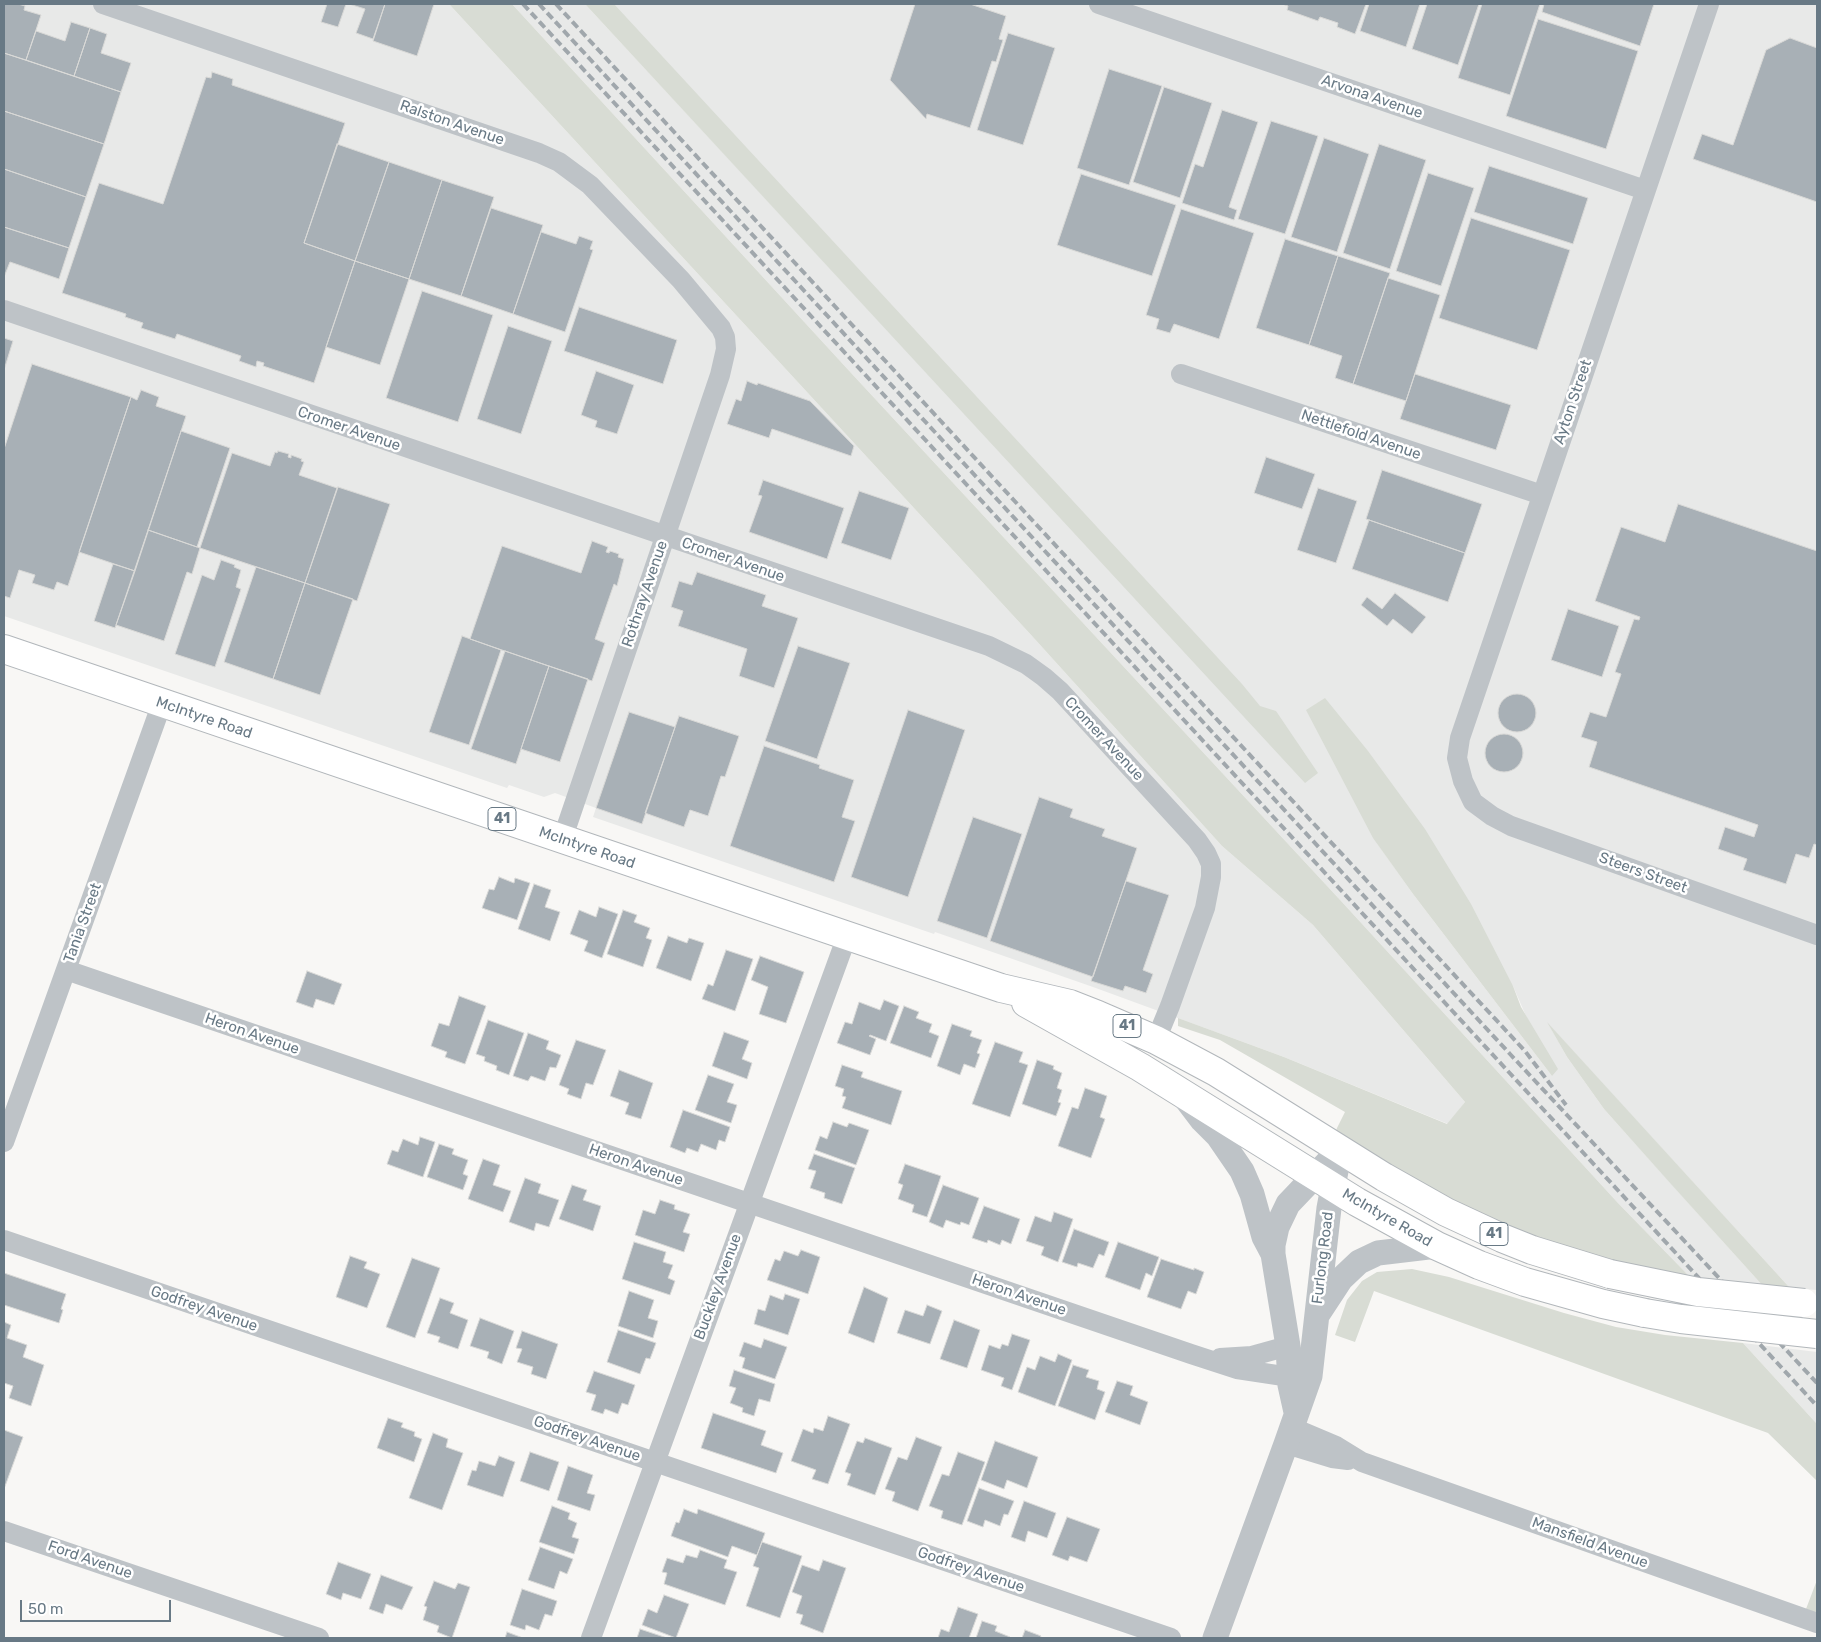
<!DOCTYPE html>
<html>
<head>
<meta charset="utf-8">
<style>
  body { margin:0 }
  #map { position:relative; width:1821px; height:1642px; overflow:hidden; background:#f8f7f5; font-family:Rubik,sans-serif }
  canvas { display:block }
  .frame { position:absolute; inset:0; border:5px solid #687985; pointer-events:none }
  .scale { position:absolute; left:20px; top:1600px; width:151px; height:22px; box-sizing:border-box; border:2px solid #687985; border-top:0; padding-left:6px; font-size:15px; line-height:18px; white-space:nowrap; color:#687985; -webkit-text-stroke:4px #fff; paint-order:stroke }
</style>
</head>
<body>
<div id="map">
<canvas width="1821" height="1642"></canvas>
<div class="frame"></div>
<div class="scale">50 m</div>
</div>
<script>
const c = document.querySelector('canvas').getContext('2d');
c.lineJoin = 'round';
function fill(path, color) {
  c.fillStyle = color;
  c.fill(path, 'evenodd');
}
function shape(rows) {
  const path = new Path2D();
  for (const r of rows) {
    if (r.length === 3) {
      path.moveTo(r[0] + r[2], r[1]);
      path.arc(r[0], r[1], r[2], 0, 2 * Math.PI);
      continue;
    }
    path.moveTo(r[0], r[1]);
    for (let i = 2; i < r.length; i += 2) path.lineTo(r[i], r[i + 1]);
  }
  return path;
}
function stroke(path, color, width, dash) {
  c.strokeStyle = color;
  c.lineWidth = width;
  c.lineCap = dash ? 'butt' : 'round';
  c.setLineDash(dash || []);
  c.stroke(path);
}
function write(font, color, halo, rows, align = 'center') {
  c.font = font + ' Rubik,sans-serif';
  c.lineWidth = 5;
  c.setLineDash([]);
  c.textBaseline = 'middle';
  c.strokeStyle = halo;
  c.fillStyle = color;
  for (const [text, x, y, turn = 0] of rows) {
    c.save();
    c.translate(x, y);
    c.rotate((+turn || 0) * Math.PI / 180);
    c.textAlign = isNaN(turn) ? turn : align;
    if (halo) c.strokeText(text, 0, 0);
    c.fillText(text, 0, 0);
    c.restore();
  }
}
const built = shape([
  [4,4,449,4,1032,636,1222,846,1313,925,1465,1102,1453,1118,1448,1124,1284,1057,1093,987,935,932,934,934,593,817,596,808,555,793,544,797,509,785,507,788,4,616],
  [512,4,585,4,1185,651,600,4,1817,4,1817,1290,1790,1288,1549,1025,1567,1057,1604,1109,1763,1286,1689,1276,1618,1203,1342,902,853,375],
  [1377,843,1513,986,1552,1076,1413,894],
  [1743,1343,1817,1352,1817,1424]
]);
const green = shape([
  [449,4,512,4,853,375,1342,902,1618,1203,1689,1276,1646,1269,1594,1256,1504,1226,1465,1208,1335,1134,1337,1128,1345,1112,1220,1040,1178,1026,1178,1018,1284,1057,1447,1124,1465,1102,1313,925,1222,846,1032,636],
  [585,4,614,4,1242,684,1260,706,1276,711,1318,773,1305,783],
  [1325,698,1368,751,1425,829,1471,904,1513,986,1521,1007,1558,1069,1552,1076,1413,894,1373,838,1306,710],
  [1547,1022,1790,1288,1763,1286,1670,1183,1604,1109,1567,1057],
  [1412,1269,1449,1277,1564,1313,1616,1327,1665,1335,1743,1343,1817,1424,1817,1481,1768,1433,1374,1291,1355,1342,1335,1335,1347,1300,1362,1281,1377,1272],
  [1817,1580,1817,1613,1806,1609]
]);
const building = shape([
  [4,4,18,4,25,6,24,10,41,15,26,60,4,53,4,4],
  [327,4,346,4,338,27,321,22,327,4],
  [349,4,385,4,373,39,356,33,365,9,349,4],
  [385,4,434,4,417,56,373,41,385,4],
  [915,4,970,4,1006,16,999,39,1003,40,996,62,992,61,970,128,927,114,926,119,890,80,915,4],
  [1282,4,1366,4,1355,34,1337,27,1338,23,1320,17,1318,21,1287,10,1288,6,1282,4],
  [1369,4,1420,4,1406,47,1360,31,1369,4],
  [1427,4,1479,4,1458,65,1412,49,1427,4],
  [1482,4,1540,4,1510,95,1458,78,1482,4],
  [1544,4,1654,4,1640,46,1542,12,1544,4],
  [1538,19,1638,51,1606,149,1506,116,1538,19],
  [71,22,90,28,74,76,26,60,36,31,65,41,71,22],
  [90,28,107,34,101,53,131,63,121,92,74,76,90,28],
  [1008,33,1055,48,1023,145,977,130,1008,33],
  [1790,38,1817,48,1817,202,1693,159,1702,134,1733,145,1766,50,1790,38],
  [4,53,121,92,104,144,4,111,4,53],
  [1109,69,1162,86,1129,185,1077,168,1109,69],
  [212,72,233,79,232,85,345,123,304,243,355,261,314,383,263,366,264,363,257,361,256,367,239,361,241,356,177,334,175,339,141,328,143,323,125,317,126,314,62,293,99,183,163,204,206,77,211,78,212,72],
  [1164,87,1212,103,1180,198,1133,182,1164,87],
  [1222,110,1258,122,1229,207,1237,210,1234,220,1182,203,1195,164,1203,167,1222,110],
  [4,111,104,144,86,197,4,169,4,111],
  [1271,121,1318,136,1285,234,1238,219,1271,121],
  [1324,138,1369,154,1337,252,1291,237,1324,138],
  [337,144,389,162,355,261,304,243,337,144],
  [1379,144,1426,160,1390,269,1343,253,1379,144],
  [389,162,442,180,409,279,355,261,389,162],
  [1489,166,1588,198,1573,244,1474,212,1489,166],
  [4,169,86,197,69,248,4,227,4,169],
  [1428,173,1474,188,1441,286,1396,271,1428,173],
  [1081,174,1176,205,1152,276,1057,245,1081,174],
  [442,180,494,197,461,296,409,279,442,180],
  [491,208,543,225,513,314,461,296,491,208],
  [1181,209,1254,233,1219,339,1174,324,1170,333,1156,329,1159,319,1146,315,1181,209],
  [1471,218,1570,250,1537,350,1439,318,1471,218],
  [4,227,69,248,59,279,10,262,4,277,4,227],
  [541,232,576,244,579,236,593,241,590,249,593,250,565,332,513,314,541,232],
  [1285,239,1338,256,1309,345,1256,328,1285,239],
  [1338,256,1390,273,1353,384,1335,378,1342,356,1309,345,1338,256],
  [355,261,409,279,380,365,326,347,355,261],
  [1388,278,1440,295,1406,401,1353,384,1388,278],
  [422,291,493,315,458,422,386,398,422,291],
  [579,307,677,340,663,384,564,351,579,307],
  [508,326,552,341,521,434,477,419,508,326],
  [4,338,13,341,4,370,4,338],
  [32,364,131,397,68,586,57,582,54,590,32,583,35,575,19,570,10,598,4,596,4,449,32,364],
  [596,371,634,385,617,434,595,427,597,421,581,415,596,371],
  [1415,374,1511,405,1496,450,1400,419,1415,374],
  [747,381,757,385,758,383,810,401,854,446,851,456,772,429,769,438,727,424,736,399,741,401,747,381],
  [141,390,159,397,156,406,186,416,135,571,79,552,131,397,137,400,141,390],
  [181,431,230,448,197,547,148,530,181,431],
  [278,451,289,454,288,457,291,458,291,455,302,459,301,461,304,462,299,475,337,488,305,583,200,548,232,453,270,466,275,452,277,453,278,451],
  [1266,457,1315,474,1302,509,1254,493,1266,457],
  [1382,470,1482,504,1465,553,1366,519,1382,470],
  [763,480,844,508,827,559,749,532,762,496,758,495,763,480],
  [338,487,390,504,357,601,305,583,338,487],
  [1318,488,1357,501,1336,563,1297,550,1318,488],
  [859,491,909,508,891,560,841,543,859,491],
  [1678,504,1817,551,1817,845,1814,844,1809,858,1796,854,1786,884,1743,870,1747,859,1718,849,1725,827,1754,837,1758,825,1589,767,1597,742,1581,737,1590,712,1606,717,1621,674,1615,672,1634,619,1639,620,1640,617,1595,601,1621,527,1665,542,1678,504],
  [1369,520,1465,553,1448,602,1352,569,1369,520],
  [148,530,200,548,192,574,187,572,164,641,116,625,148,530],
  [592,541,608,547,606,552,609,553,610,551,619,554,618,557,624,559,617,586,614,584,595,639,605,643,592,681,470,639,502,546,581,573,592,541],
  [221,560,235,565,234,567,241,570,236,587,241,589,215,667,175,654,202,575,214,580,221,560],
  [113,564,135,571,115,628,94,621,113,564],
  [256,567,305,583,273,679,224,662,256,567],
  [697,572,766,595,762,606,798,618,774,688,739,676,747,649,678,626,683,611,671,607,679,581,692,585,697,572],
  [305,583,353,599,320,695,273,679,305,583],
  [1395,593,1426,617,1412,634,1393,619,1387,626,1361,605,1367,597,1382,609,1395,593],
  [1568,609,1619,626,1602,677,1551,660,1568,609],
  [462,636,501,650,469,745,429,732,462,636],
  [798,646,850,663,817,759,765,741,798,646],
  [505,651,549,666,516,764,471,749,505,651],
  [549,666,588,679,560,762,521,749,549,666],
  [1517,713,19],
  [908,710,965,730,908,897,851,877,908,710],
  [629,712,675,727,642,824,596,808,629,712],
  [679,716,739,736,725,777,721,776,708,816,690,810,684,827,645,813,679,716],
  [1504,753,19],
  [764,746,820,765,819,768,854,780,842,817,855,821,834,882,730,846,764,746],
  [1039,797,1073,809,1070,817,1105,829,1102,836,1137,848,1093,977,990,941,1039,797],
  [973,817,1022,834,987,938,937,921,973,817],
  [499,877,514,883,515,878,530,883,517,920,482,908,489,889,494,890,499,877],
  [1126,881,1169,895,1143,970,1153,974,1146,993,1125,986,1123,991,1091,981,1126,881],
  [534,884,551,890,545,907,560,912,550,941,518,929,534,884],
  [599,907,618,914,602,958,584,951,588,941,570,934,579,910,596,917,599,907],
  [623,910,637,915,634,922,650,928,646,938,652,940,643,967,607,954,623,910],
  [668,936,687,943,689,938,704,943,691,981,656,968,668,936],
  [726,950,753,959,735,1011,702,999,708,984,713,986,726,950],
  [760,956,804,972,786,1023,759,1014,768,987,751,980,760,956],
  [307,971,342,984,334,1005,316,999,313,1008,296,1002,307,971],
  [459,996,486,1006,465,1064,445,1057,447,1052,431,1046,439,1023,449,1026,459,996],
  [884,1000,899,1006,886,1041,870,1035,869,1036,876,1039,870,1055,837,1043,845,1022,852,1024,859,1002,880,1010,884,1000],
  [904,1006,919,1012,916,1018,932,1024,929,1032,939,1036,931,1058,890,1043,904,1006],
  [488,1020,524,1033,509,1075,496,1070,497,1066,484,1061,485,1057,476,1054,488,1020],
  [952,1024,972,1031,970,1036,982,1040,977,1053,980,1054,975,1068,964,1064,960,1075,937,1066,952,1024],
  [724,1032,749,1041,742,1059,752,1063,747,1079,712,1066,724,1032],
  [528,1033,549,1041,546,1049,561,1055,556,1068,550,1067,545,1081,531,1076,528,1081,513,1076,528,1033],
  [576,1040,606,1050,593,1085,586,1083,581,1099,567,1094,569,1089,559,1085,576,1040],
  [995,1042,1023,1052,1019,1062,1028,1065,1010,1117,972,1104,995,1042],
  [1037,1060,1054,1066,1053,1069,1062,1073,1057,1088,1062,1090,1058,1102,1061,1103,1056,1116,1022,1104,1037,1060],
  [842,1065,863,1072,861,1077,902,1091,891,1125,842,1108,846,1097,842,1096,844,1089,835,1086,842,1065],
  [619,1070,653,1083,641,1119,625,1114,629,1103,610,1096,619,1070],
  [708,1075,734,1084,727,1102,737,1105,731,1123,695,1110,708,1075],
  [1085,1088,1107,1096,1100,1117,1105,1119,1091,1158,1058,1146,1072,1107,1078,1109,1085,1088],
  [683,1110,730,1127,725,1142,719,1140,716,1150,701,1144,698,1152,687,1148,685,1153,670,1147,683,1110],
  [833,1122,847,1127,849,1123,869,1130,856,1165,815,1150,820,1136,827,1139,833,1122],
  [420,1137,435,1142,423,1177,387,1164,392,1150,398,1152,403,1139,418,1145,420,1137],
  [439,1144,454,1149,452,1154,468,1160,463,1174,468,1176,463,1190,427,1177,439,1144],
  [814,1154,855,1168,842,1204,824,1198,825,1193,810,1188,816,1171,808,1169,814,1154],
  [483,1159,500,1165,493,1185,511,1191,503,1212,468,1199,483,1159],
  [905,1164,941,1176,927,1217,912,1212,914,1205,898,1199,903,1185,898,1183,905,1164],
  [525,1178,541,1184,538,1193,559,1200,549,1227,536,1223,534,1231,509,1222,525,1178],
  [572,1185,587,1190,583,1200,601,1206,593,1231,559,1219,572,1185],
  [943,1185,979,1198,969,1225,961,1222,960,1225,946,1220,943,1228,929,1222,943,1185],
  [660,1200,675,1205,674,1209,690,1214,683,1232,690,1234,684,1252,635,1235,643,1210,655,1214,660,1200],
  [984,1206,1020,1219,1011,1244,1002,1240,1000,1245,988,1240,987,1243,972,1238,984,1206],
  [1054,1212,1073,1219,1058,1262,1041,1255,1044,1247,1026,1241,1035,1216,1051,1222,1054,1212],
  [1074,1229,1109,1242,1104,1256,1099,1254,1093,1268,1078,1263,1077,1267,1062,1262,1074,1229],
  [634,1242,666,1252,663,1262,673,1265,668,1278,675,1281,670,1295,622,1279,634,1242],
  [1118,1242,1159,1257,1152,1276,1146,1273,1140,1290,1105,1277,1118,1242],
  [801,1250,820,1257,808,1294,767,1280,775,1259,780,1261,784,1251,798,1256,801,1250],
  [350,1256,367,1262,364,1268,380,1274,367,1308,336,1297,350,1256],
  [412,1258,440,1268,415,1338,386,1327,412,1258],
  [1161,1259,1194,1270,1194,1268,1204,1272,1196,1294,1188,1291,1181,1309,1147,1297,1161,1259],
  [4,1273,66,1294,61,1309,63,1310,59,1323,4,1305,4,1273],
  [864,1287,888,1298,874,1343,848,1333,864,1287],
  [629,1291,654,1300,648,1318,658,1321,653,1338,618,1326,629,1291],
  [785,1294,800,1299,788,1335,754,1324,758,1309,765,1311,770,1295,783,1300,785,1294],
  [440,1298,454,1303,450,1313,468,1320,458,1349,438,1342,440,1337,427,1333,440,1298],
  [927,1305,942,1311,930,1344,897,1333,905,1310,923,1316,927,1305],
  [480,1318,514,1331,502,1364,487,1358,489,1352,470,1346,480,1318],
  [954,1320,980,1330,967,1368,940,1359,954,1320],
  [4,1322,11,1325,7,1338,27,1345,23,1357,44,1365,31,1406,9,1398,13,1386,4,1383,4,1322],
  [618,1330,656,1343,650,1359,646,1358,640,1374,607,1362,618,1330],
  [522,1331,558,1344,546,1379,531,1374,533,1367,517,1362,522,1349,516,1348,522,1331],
  [1012,1334,1030,1340,1012,1390,1001,1386,1004,1378,981,1370,989,1345,1000,1349,1002,1344,1008,1346,1012,1334],
  [764,1339,787,1347,775,1379,742,1368,745,1358,739,1356,744,1342,761,1348,764,1339],
  [1058,1354,1072,1360,1055,1406,1018,1392,1027,1367,1035,1370,1040,1356,1055,1362,1058,1354],
  [1073,1365,1089,1370,1086,1377,1099,1381,1097,1389,1105,1392,1095,1420,1058,1406,1073,1365],
  [734,1370,775,1384,770,1402,759,1399,754,1416,742,1412,743,1408,730,1403,736,1388,729,1386,734,1370],
  [594,1371,635,1385,628,1405,622,1403,618,1414,605,1409,603,1414,591,1410,596,1395,586,1392,594,1371],
  [1117,1381,1133,1386,1130,1395,1148,1402,1140,1425,1105,1412,1117,1381],
  [713,1413,766,1431,761,1445,783,1453,776,1473,701,1448,713,1413],
  [828,1416,850,1424,828,1484,812,1479,816,1470,791,1461,803,1429,813,1433,814,1428,823,1431,828,1416],
  [388,1418,403,1423,401,1427,415,1432,414,1436,422,1439,414,1462,377,1448,388,1418],
  [4,1430,23,1437,4,1489,4,1430],
  [433,1433,448,1439,446,1447,463,1453,442,1510,409,1498,433,1433],
  [916,1437,942,1447,918,1511,892,1501,895,1492,885,1489,898,1457,907,1460,916,1437],
  [865,1438,892,1448,875,1495,847,1485,851,1474,845,1472,857,1441,863,1443,865,1438],
  [995,1441,1038,1457,1027,1488,1007,1480,1004,1489,981,1480,995,1441],
  [530,1452,559,1462,549,1491,520,1481,530,1452],
  [958,1452,985,1462,962,1525,941,1518,943,1511,929,1506,942,1474,949,1476,958,1452],
  [499,1456,515,1462,503,1497,467,1485,472,1470,476,1471,479,1461,495,1466,499,1456],
  [568,1466,593,1475,587,1493,595,1495,590,1511,557,1500,568,1466],
  [979,1488,1014,1501,1008,1515,1004,1514,1000,1526,985,1520,983,1527,967,1521,979,1488],
  [1024,1501,1056,1513,1047,1538,1028,1531,1025,1542,1011,1537,1024,1501],
  [552,1506,570,1513,568,1519,577,1523,572,1537,579,1539,574,1554,539,1542,552,1506],
  [684,1509,697,1514,698,1509,765,1533,757,1555,732,1546,728,1557,671,1536,676,1522,679,1523,684,1509],
  [1067,1517,1100,1529,1087,1562,1070,1556,1068,1561,1052,1555,1067,1517],
  [762,1542,802,1556,780,1618,746,1606,759,1568,753,1566,762,1542],
  [540,1547,573,1559,567,1574,560,1571,554,1589,528,1580,540,1547],
  [700,1550,727,1560,724,1568,737,1572,725,1605,664,1584,667,1573,662,1572,667,1558,683,1563,686,1555,697,1558,700,1550],
  [823,1560,846,1568,823,1633,800,1624,803,1615,796,1613,802,1596,792,1592,802,1565,819,1571,823,1560],
  [338,1562,371,1574,361,1599,343,1593,341,1600,326,1594,338,1562],
  [381,1575,413,1587,402,1610,386,1604,383,1614,369,1609,381,1575],
  [434,1581,455,1589,458,1583,470,1587,452,1638,437,1632,439,1626,423,1620,427,1607,424,1606,434,1581],
  [522,1589,557,1601,552,1616,545,1614,539,1630,526,1625,525,1630,510,1625,522,1589],
  [664,1595,689,1604,676,1638,642,1625,648,1609,657,1613,664,1595],
  [958,1607,978,1614,969,1638,938,1638,941,1629,949,1632,958,1607],
  [982,1621,997,1626,995,1631,1010,1637,1009,1638,976,1638,982,1621],
  [640,1629,667,1638,637,1638,640,1629],
  [1025,1630,1041,1636,1040,1638,1022,1638,1025,1630],
  [507,1632,523,1638,505,1638,507,1632]
]);
const minor = shape([
  [103,4,539,153,559,162,590,185,681,280,721,328,725,337,726,349,720,375,562,840],
  [1099,4,1645,190],
  [1709,4,1460,738,1457,758,1463,781,1473,802,1492,816,1511,826,1817,935],
  [4,310,989,646,1026,664,1044,677,1060,691,1197,840,1206,853,1211,864,1211,877,1205,908,1170,1006,1156,1040],
  [1181,374,1542,495],
  [66,970,1191,1354,1237,1369,1290,1377],
  [4,1142,162,703],
  [4,1240,1171,1638],
  [1220,1358,1252,1356,1288,1346],
  [1291,1427,1336,1446,1362,1462,1817,1623],
  [1286,1444,1332,1458,1348,1460],
  [4,1531,319,1638],
  [591,1638,847,936]
]);
const tertiary = shape([
  [1186,1099,1202,1120,1218,1136,1242,1171,1252,1194,1264,1237,1273,1254],
  [1318,1314,1341,1279,1359,1262,1378,1253,1437,1246],
  [1296,1412,1290,1385,1288,1346,1273,1254,1273,1245,1277,1227,1288,1204,1329,1161],
  [1215,1638,1286,1444,1310,1376,1329,1208,1340,1150]
]);
const primary = shape([
  [4,649,1001,988,1070,1004,1098,1015,1156,1040,1216,1072,1384,1177,1446,1212,1502,1238,1532,1250,1610,1274],
  [1026,1003,1140,1067,1357,1202,1437,1246,1479,1265,1525,1282,1603,1304,1645,1313]
]);
const rail = shape([
  [523,4,1817,1406],
  [539,4,1510,1054,1817,1383],
  [556,4,1117,612,1525,1051,1566,1105]
]);
const primaryBridge = shape([
  [1610,1274,1698,1292,1804,1303],
  [1645,1313,1681,1319,1817,1334]
]);
const shields = [
  [502,819,28],
  [1127,1026,28],
  [1494,1234,28]
];
const shieldNames = [
  ["41",502,819],
  ["41",1127,1026],
  ["41",1494,1234]
];
const streetNames = [
  ["Arvona Avenue",1372,97,19],
  ["Ralston Avenue",452,123,19],
  ["Ayton Street",1573,402,-71],
  ["Cromer Avenue",349,429,19],
  ["Nettlefold Avenue",1361,435,19],
  ["Cromer Avenue",733,560,19],
  ["Rothray Avenue",645,594,-71],
  ["McIntyre Road",204,718,19],
  ["Cromer Avenue",1104,739,47],
  ["McIntyre Road",587,848,19],
  ["Steers Street",1643,873,20],
  ["Tania Street",83,923,-70],
  ["Heron Avenue",252,1034,19],
  ["Heron Avenue",636,1165,19],
  ["McIntyre Road",1387,1218,30],
  ["Furlong Road",1323,1258,-83],
  ["Buckley Avenue",718,1287,-70],
  ["Heron Avenue",1019,1295,19],
  ["Godfrey Avenue",204,1309,19],
  ["Godfrey Avenue",587,1439,19],
  ["Mansfield Avenue",1590,1543,20],
  ["Ford Avenue",90,1560,19],
  ["Godfrey Avenue",971,1570,19]
];
fill(built, '#e8e9e8');
fill(green, '#d8dcd4');
fill(building, '#a8b0b6');
stroke(building, '#d9d9d7', 1);
stroke(primary, '#b2b7bb', 30);
stroke(minor, '#bec3c7', 20);
stroke(tertiary, '#bec3c7', 25);
stroke(primary, '#fff', 28);
stroke(rail, '#a0a7ac', 4, [8, 4]);
stroke(primaryBridge, '#b2b7bb', 30, []);
stroke(primaryBridge, '#fff', 28);
for (const [x, y, w] of shields) {
  const box = new Path2D();
  box.roundRect(x - w / 2, y - 11.5, w, 23, 4);
  c.fillStyle = '#fff';
  c.fill(box);
  stroke(box, '#687985', 1);
}
write('bold 14px', '#687985', null, shieldNames);
write('15px', '#687985', '#fff', streetNames);
</script>
</body>
</html>
